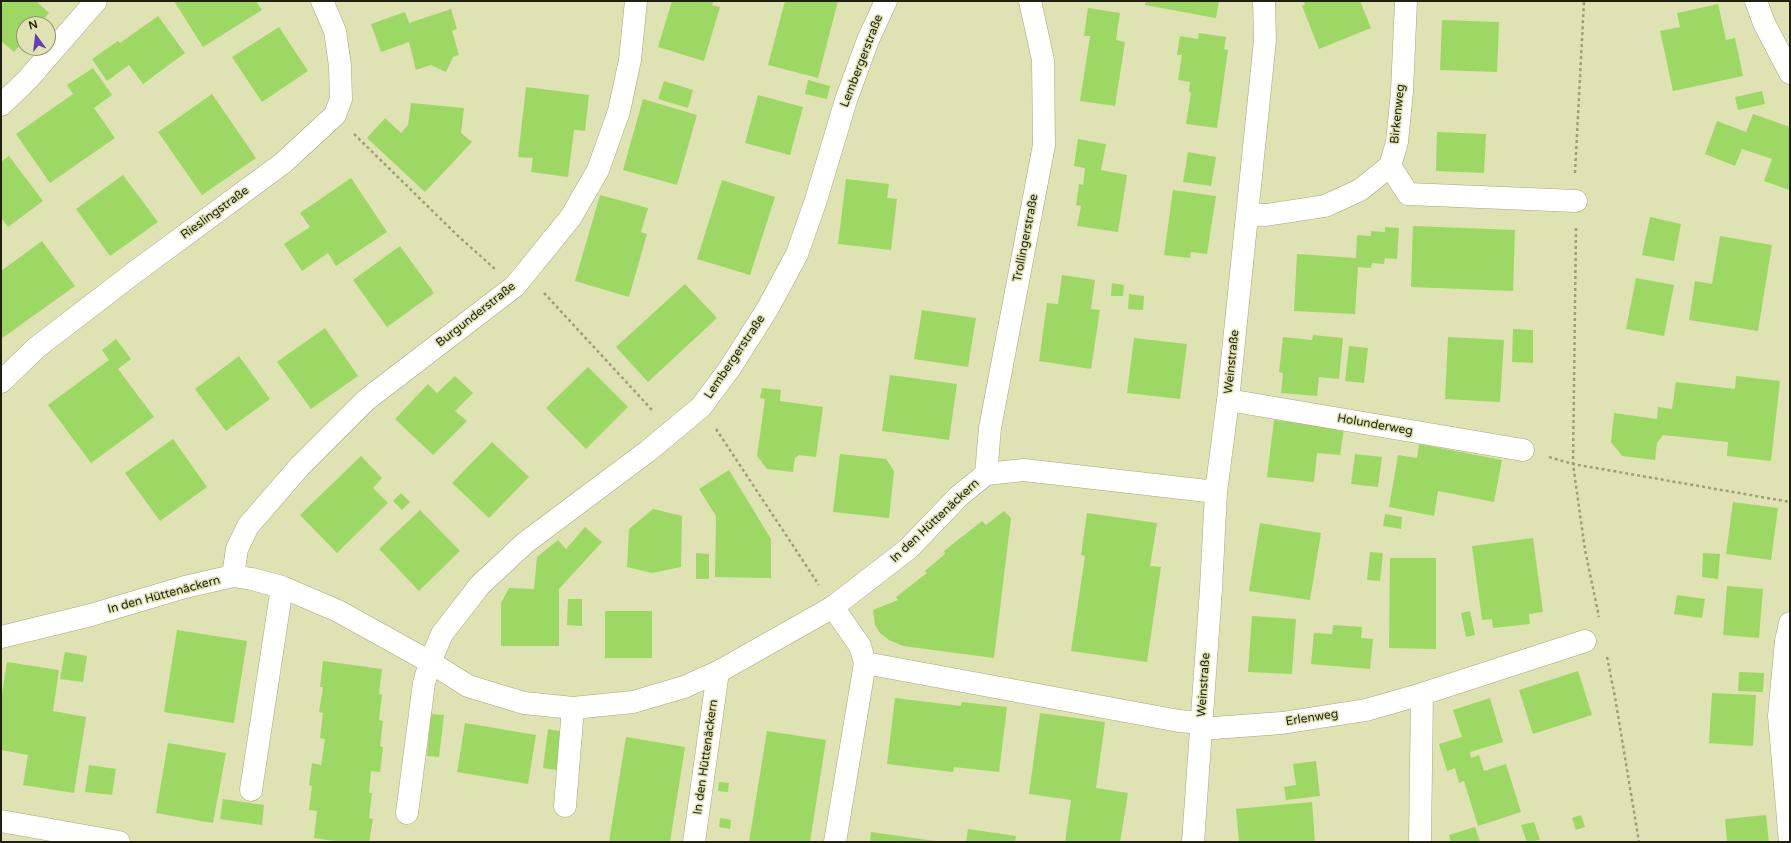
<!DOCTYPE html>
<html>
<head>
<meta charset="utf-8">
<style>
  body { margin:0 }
  #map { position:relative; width:1791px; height:843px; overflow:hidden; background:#dfe2b2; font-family:"Varela Round",sans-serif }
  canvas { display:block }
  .frame { position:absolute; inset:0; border:2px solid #1f200e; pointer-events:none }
  .north { position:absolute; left:16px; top:16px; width:40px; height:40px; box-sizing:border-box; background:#dfe2b2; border:1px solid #929470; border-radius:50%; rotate:345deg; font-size:11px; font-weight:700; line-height:16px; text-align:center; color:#1f200e }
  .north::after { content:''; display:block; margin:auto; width:14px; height:18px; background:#613eb6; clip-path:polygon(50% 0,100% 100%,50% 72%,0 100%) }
</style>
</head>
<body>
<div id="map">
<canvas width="1791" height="843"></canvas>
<div class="frame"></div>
<div class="north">N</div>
</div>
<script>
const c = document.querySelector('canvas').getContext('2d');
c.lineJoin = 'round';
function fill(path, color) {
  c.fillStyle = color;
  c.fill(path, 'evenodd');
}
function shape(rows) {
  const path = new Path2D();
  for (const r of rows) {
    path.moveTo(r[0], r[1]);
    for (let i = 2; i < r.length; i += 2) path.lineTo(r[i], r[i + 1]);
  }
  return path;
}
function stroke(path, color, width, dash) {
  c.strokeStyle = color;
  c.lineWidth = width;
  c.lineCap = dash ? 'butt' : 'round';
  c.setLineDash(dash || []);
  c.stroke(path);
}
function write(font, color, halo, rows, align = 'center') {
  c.font = font + ' "Varela Round",sans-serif';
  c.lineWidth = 3;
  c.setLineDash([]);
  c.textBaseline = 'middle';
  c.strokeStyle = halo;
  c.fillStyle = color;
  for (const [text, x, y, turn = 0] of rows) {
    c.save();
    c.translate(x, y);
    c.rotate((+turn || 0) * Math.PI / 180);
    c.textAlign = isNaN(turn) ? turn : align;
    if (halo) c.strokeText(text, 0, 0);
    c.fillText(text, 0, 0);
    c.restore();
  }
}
const building = shape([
  [1,1,36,1,49,13,39,24,24,24,24,41,14,52,1,41],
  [174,1,256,1,262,10,203,47],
  [672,1,714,1,712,5,720,7,704,61,658,47],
  [785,1,838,1,818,78,768,65],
  [1146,1,1219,1,1216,18,1145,5],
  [1304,1,1360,1,1371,28,1319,49,1302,6,1305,5],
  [1718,4,1726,40,1735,38,1743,76,1673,91,1660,31,1680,27,1677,13],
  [1088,8,1120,13,1116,40,1125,42,1115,106,1080,101,1090,36,1084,36],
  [451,9,457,29,452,31,459,55,453,57,446,72,431,65,416,70,409,42,381,52,371,24,405,12,409,23],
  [158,16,185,53,143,84,129,65,107,81,92,59,118,41,120,43],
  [1442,20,1499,22,1497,72,1440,70],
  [279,27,308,71,262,102,232,57],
  [1199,33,1226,37,1224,49,1228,50,1217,128,1186,124,1191,93,1189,91,1190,82,1178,80,1182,55,1177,55,1180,36,1198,39],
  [93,68,112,95,94,108,115,138,50,183,16,134,73,94,67,85],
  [808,80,830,86,827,99,805,94],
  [664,81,693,90,688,108,658,99],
  [526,87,589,95,585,131,574,130,568,177,531,172,533,158,518,157],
  [1762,91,1765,104,1738,110,1735,97],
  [212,94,256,158,202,195,158,132],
  [758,95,803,107,790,155,745,143],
  [643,99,697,115,677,185,623,170],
  [411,103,464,108,461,133,472,142,425,192,367,138,385,118,401,133,408,125],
  [1753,114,1790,127,1789,190,1764,181,1772,159,1742,149,1735,166,1705,154,1717,121,1746,132],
  [1437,132,1486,134,1484,173,1436,171],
  [1078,139,1106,144,1101,170,1127,175,1118,232,1077,226,1081,206,1076,205,1079,184,1083,185,1085,168,1074,166],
  [1188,152,1216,157,1211,186,1183,182],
  [9,156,43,201,8,227,1,218,1,162],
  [123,175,158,222,110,256,76,209],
  [351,178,387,232,336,266,328,253,302,271,284,244,310,227,300,213],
  [846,179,889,184,887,198,897,199,891,250,838,244],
  [722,180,775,197,750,275,697,259],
  [1173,190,1216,196,1207,254,1191,252,1190,258,1164,255],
  [600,195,648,208,641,232,647,234,629,297,575,281],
  [1650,217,1681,224,1674,261,1642,255],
  [1413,226,1515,230,1513,291,1411,287],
  [1385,227,1399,228,1397,259,1385,258,1384,264,1372,263,1371,268,1358,267,1355,314,1294,311,1297,254,1356,258,1357,235,1371,236,1371,231,1385,232],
  [1720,236,1772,245,1758,331,1689,320,1695,281,1712,284],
  [42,241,75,286,1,339,1,271],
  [400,246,434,293,387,327,353,280],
  [1062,275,1095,280,1091,309,1100,310,1091,369,1039,361,1047,303,1058,304],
  [1636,278,1674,285,1664,336,1626,329],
  [1112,283,1124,285,1123,296,1111,296],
  [685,284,717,318,648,382,616,347],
  [1129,294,1144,296,1143,310,1128,309],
  [922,310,976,318,968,367,914,359],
  [325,328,358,376,311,409,277,362],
  [1513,329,1533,330,1533,363,1512,362],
  [1313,335,1343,338,1339,379,1319,377,1317,396,1281,393,1283,373,1279,372,1283,337,1312,340],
  [1448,337,1504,340,1500,402,1445,399],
  [1134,338,1187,344,1180,399,1127,393],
  [116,339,131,359,118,369,154,417,91,463,48,405,109,360,102,350],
  [1349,346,1368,348,1364,383,1345,381],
  [239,356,270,399,226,431,195,389],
  [588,367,628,407,586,449,546,408],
  [890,375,957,384,949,440,882,431],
  [455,376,473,393,455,411,467,421,433,455,395,419,428,384,437,393],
  [1736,376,1780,381,1771,461,1727,456,1728,442,1663,435,1657,443,1655,460,1622,456,1611,442,1614,413,1657,419,1658,407,1672,409,1676,382,1735,389],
  [762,388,781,390,780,401,823,407,816,457,799,455,795,458,793,472,767,469,757,456,765,399,760,398],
  [1274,420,1344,429,1340,455,1317,453,1314,482,1267,477],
  [173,439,207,487,160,521,125,473],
  [492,442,529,477,489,518,452,483],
  [1419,444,1502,460,1494,502,1438,491,1434,516,1389,507,1398,455,1417,458],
  [840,454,886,459,894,471,889,518,833,512],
  [1355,454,1382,457,1378,487,1351,484],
  [361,456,382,478,373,488,388,503,337,553,300,515],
  [729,470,771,539,771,578,715,577,716,516,699,489],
  [401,493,410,502,402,510,393,501],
  [1733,502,1778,508,1771,560,1726,554],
  [653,509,682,516,681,567,652,573,627,567,629,529],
  [420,510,460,551,419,591,379,549],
  [1004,511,1011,518,994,658,903,646,889,640,880,633,875,625,873,610,898,600,896,597,927,573,925,571,945,554,944,551,982,521,986,525],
  [1087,513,1157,523,1150,566,1161,567,1147,662,1071,651,1085,556,1081,555],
  [1385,514,1402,517,1401,529,1383,526],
  [1260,523,1321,533,1310,600,1249,591],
  [585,527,602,542,559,589,559,646,501,646,501,603,509,588,534,589,537,557,558,540,566,549],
  [1533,538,1543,612,1529,614,1530,624,1493,628,1492,619,1482,620,1472,546],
  [1370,552,1383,553,1380,581,1367,580],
  [696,553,709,554,709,579,696,579],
  [1703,553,1720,554,1718,579,1702,577],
  [1390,558,1436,558,1436,649,1389,648],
  [1727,586,1763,589,1759,638,1723,635],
  [1677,595,1705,599,1702,618,1674,614],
  [568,599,582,599,582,626,567,625],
  [605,611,652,611,652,658,605,658],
  [1470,611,1475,635,1466,637,1461,613],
  [1252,616,1296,619,1292,674,1248,672],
  [1333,625,1362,627,1361,638,1373,639,1370,669,1311,664,1314,633,1332,634],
  [177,630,247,641,234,723,164,712],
  [65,652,87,656,83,682,60,679],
  [323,661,382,669,379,694,382,695,379,720,383,721,380,746,383,747,380,772,371,771,369,793,372,793,369,818,373,819,369,842,341,842,314,838,317,811,309,810,312,786,309,785,312,763,321,765,325,739,320,738,323,713,319,712,323,687,320,687],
  [7,662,59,670,53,711,86,717,74,793,23,785,28,755,1,750,1,700],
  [1578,671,1592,715,1533,734,1519,690],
  [1739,672,1764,673,1763,692,1738,691],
  [1712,693,1756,695,1753,746,1709,743],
  [895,698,961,706,962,702,1007,707,999,772,954,767,953,772,887,764],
  [1490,698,1503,742,1470,752,1471,758,1479,755,1484,771,1506,764,1521,812,1478,826,1464,781,1459,783,1455,768,1447,771,1439,744,1462,737,1453,710],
  [1040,713,1105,722,1096,788,1128,793,1120,842,1065,842,1071,800,1029,794],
  [431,714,444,715,439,757,427,756],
  [465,723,536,735,528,784,457,772],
  [548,729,563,732,557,770,543,768],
  [767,731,826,740,810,842,749,842],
  [626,737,685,747,670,842,609,842],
  [168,743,226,753,213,823,156,813],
  [1316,761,1320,796,1286,800,1284,787,1296,785,1293,764],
  [89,765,116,769,112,795,85,792],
  [719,782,729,783,728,792,718,791],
  [223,799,264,805,262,825,220,819],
  [1312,802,1315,842,1239,842,1236,809],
  [1581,815,1585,827,1576,830,1572,818],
  [1766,815,1769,842,1727,842,1725,819],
  [720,818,731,820,730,829,719,827],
  [1534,822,1540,840,1527,842,1521,825],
  [1475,827,1480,842,1451,842,1449,835],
  [968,829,1016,836,1015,842,966,842],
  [871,832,935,841,935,842,870,842]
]);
const path = shape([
  [354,134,457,235,495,269],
  [1575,173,1584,1],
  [1576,228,1573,464,1585,550,1599,617],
  [544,293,653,411],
  [716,429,819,585],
  [1549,457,1573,464,1790,502],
  [1607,657,1615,697,1639,842]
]);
const minor = shape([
  [1756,1,1764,23,1790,73],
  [1,105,28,79,96,1],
  [1390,166,1408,194,1576,201],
  [1247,214,1266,215,1325,206,1360,190,1390,166,1397,142,1402,91,1406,1],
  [1,382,36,348,135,272,283,163,335,115,341,99,340,66,335,31,322,1],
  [1228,400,1523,450],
  [986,474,990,428,1044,145,1043,60,1030,1],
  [233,576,237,549,248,526,300,466,366,400,515,286,571,217,598,170,619,111,630,60,636,1],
  [833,607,860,646,865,663,835,842],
  [1,637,91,615,185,587,233,576,252,579,282,587,338,611,430,662,468,686,524,703,573,708,633,702,684,687,718,672,833,607,908,549,959,496,986,474,1024,470,1216,492],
  [865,663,1179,721,1201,723],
  [1200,729,1282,723,1366,710,1422,694,1585,641],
  [251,790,282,587],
  [565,806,573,708],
  [407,813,424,683,430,662,442,634,480,585,525,543,648,451,701,407,730,368,768,308,797,254,816,200,846,100,868,40,886,1],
  [1,821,119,842],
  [694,842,718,672],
  [1193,842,1211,589,1216,492,1228,400,1265,40,1264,1],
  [1420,842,1422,694],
  [1790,842,1779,716,1786,641,1790,623]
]);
const streetNames = [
  ["Lembergerstraße",862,61,-69],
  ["Birkenweg",1398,114,-84],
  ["Rieslingstraße",215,213,-36],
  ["Trollingerstraße",1026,238,-79],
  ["Burgunderstraße",476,315,-38],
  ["Lembergerstraße",735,357,-56],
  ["Weinstraße",1232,362,-84],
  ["Holunderweg",1375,425,10],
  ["In den Hüttenäckern",935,521,-43],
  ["In den Hüttenäckern",164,595,-15],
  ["Weinstraße",1204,685,-86],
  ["Erlenweg",1312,718,-9],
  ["In den Hüttenäckern",706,757,-82]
];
fill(building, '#9ed864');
stroke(minor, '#a5a87a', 23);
stroke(path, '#9d9f7a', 2.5, [3, 3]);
stroke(minor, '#fff', 22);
write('12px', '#1f200e', '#dfe2b2', streetNames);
</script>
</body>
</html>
